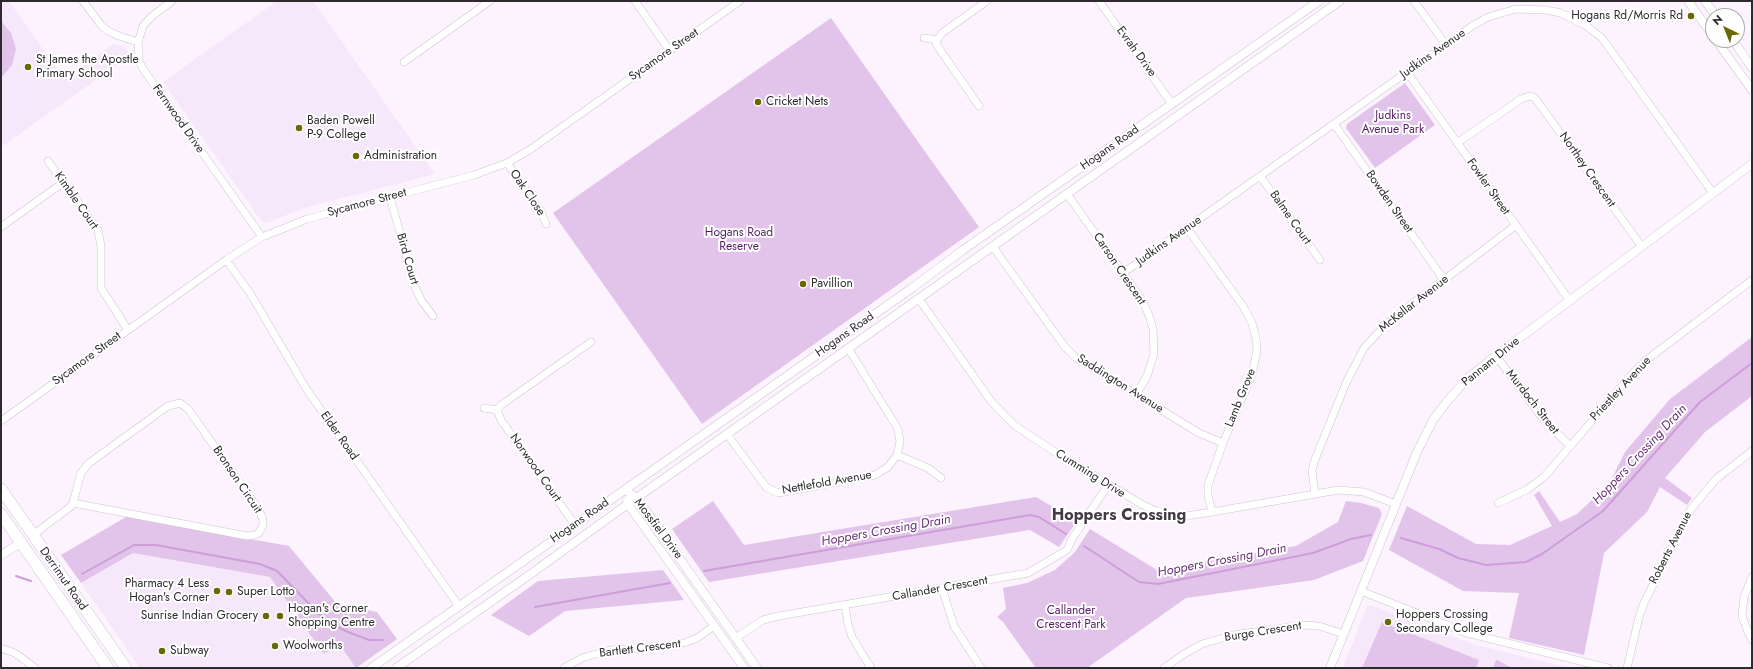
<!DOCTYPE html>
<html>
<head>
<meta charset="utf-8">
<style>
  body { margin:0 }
  #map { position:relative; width:1753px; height:669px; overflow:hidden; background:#fcf3fe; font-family:Jost,sans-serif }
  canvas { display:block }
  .frame { position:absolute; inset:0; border:2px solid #2d2a2e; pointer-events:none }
  .north { position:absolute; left:1705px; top:8px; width:40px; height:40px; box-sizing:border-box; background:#fff; border:1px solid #abaaab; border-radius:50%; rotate:317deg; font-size:11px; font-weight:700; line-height:16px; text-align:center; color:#2d2a2e }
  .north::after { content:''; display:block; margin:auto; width:14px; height:18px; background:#696802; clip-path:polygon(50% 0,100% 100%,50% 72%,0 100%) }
</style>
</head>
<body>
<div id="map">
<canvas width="1753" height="669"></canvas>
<div class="frame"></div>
<div class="north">N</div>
</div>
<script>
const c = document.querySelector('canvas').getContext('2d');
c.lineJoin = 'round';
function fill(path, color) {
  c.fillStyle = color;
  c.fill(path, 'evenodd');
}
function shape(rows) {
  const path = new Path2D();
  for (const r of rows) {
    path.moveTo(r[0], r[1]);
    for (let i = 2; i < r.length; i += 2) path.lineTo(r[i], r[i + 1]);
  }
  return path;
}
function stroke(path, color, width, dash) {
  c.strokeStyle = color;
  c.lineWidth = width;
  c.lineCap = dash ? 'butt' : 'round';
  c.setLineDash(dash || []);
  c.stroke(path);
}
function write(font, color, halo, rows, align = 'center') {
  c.font = font + ' Jost,sans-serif';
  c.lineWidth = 4;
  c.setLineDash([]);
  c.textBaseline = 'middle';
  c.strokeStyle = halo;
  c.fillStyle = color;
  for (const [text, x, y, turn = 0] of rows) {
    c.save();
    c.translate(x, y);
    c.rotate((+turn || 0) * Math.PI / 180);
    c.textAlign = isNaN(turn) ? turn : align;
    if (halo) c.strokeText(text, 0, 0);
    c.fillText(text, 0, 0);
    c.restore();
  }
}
const built = shape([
  [1,1,9,1,64,79,113,44,125,47,131,55,1,147],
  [277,1,313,1,435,174,304,208,267,223,262,222,163,82],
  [133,553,270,577,323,653,342,648,356,668,140,668,81,583],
  [1371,605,1475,645,1571,668,1343,668,1367,606]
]);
const green = shape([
  [831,18,921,146,979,227,702,424,553,213],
  [1,21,11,33,16,49,12,65,1,78],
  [1405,83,1435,125,1375,168,1346,128,1347,124],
  [1752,337,1752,396,1705,432,1665,478,1692,498,1687,505,1660,487,1647,512,1604,553,1584,655,1509,638,1519,593,1463,591,1389,550,1407,506,1476,544,1510,545,1552,526,1534,495,1539,491,1560,522,1577,514,1609,484,1625,452,1670,399],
  [1036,497,1077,521,1059,547,1030,530,709,582,672,529,713,501,744,545],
  [1346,501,1361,503,1379,508,1382,514,1363,561,1314,580,1186,598,1087,668,1036,668,1003,622,997,617,1006,609,1003,588,1027,583,1055,570,1075,552,1090,529,1157,570,1296,546,1338,522],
  [126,517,289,546,337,604,377,612,397,639,356,668,342,648,323,653,270,577,133,553,81,583,61,555],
  [663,570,684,600,565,611,529,636,491,615,538,581],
  [1382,622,1479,660,1476,668,1362,668],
  [1496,660,1497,660,1512,668,1493,668]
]);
const stream = shape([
  [1401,538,1439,549,1458,558,1486,565,1526,562,1542,554,1603,511,1700,402,1752,363],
  [1084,546,1139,582,1158,584,1313,553,1351,539,1371,535],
  [704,571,1030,515,1039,517,1066,534],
  [82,574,134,545,156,545,260,564,277,571,327,622,348,632,369,640,383,640],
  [16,576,31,581],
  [535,607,670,583]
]);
const minor = shape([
  [83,1,101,25,108,31,119,36,138,42],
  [172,1,151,17,143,26,138,42,139,61,143,69,262,237],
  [635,1,670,51],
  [1099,1,1172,104],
  [1414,1,1446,45],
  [924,38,937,40],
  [404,62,490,1],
  [1407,72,1570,301],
  [979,106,936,44,937,40,942,33,987,1],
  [1334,124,1444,280],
  [1457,143,1521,99,1530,96,1535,98,1642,247],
  [48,161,98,230,101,246,101,288,128,330],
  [507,163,541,212,546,224],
  [1260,176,1320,260],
  [1067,194,1138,294,1145,306,1150,318,1153,329,1154,354,1147,376,1136,395],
  [390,197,415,287,421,300,433,316],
  [1,227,64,182],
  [1187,228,1243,306,1252,323,1256,338,1257,350,1252,375,1223,443,1208,485,1208,495,1212,512],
  [993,247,1065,347,1075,357,1199,433,1223,443],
  [226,260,250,293,307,390,459,606],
  [1123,273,1472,26,1488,17,1516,9,1546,10,1561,13,1585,25,1602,38,1713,193],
  [919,299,991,401,1014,425,1055,452,1143,505,1156,511,1171,515,1186,516,1212,512,1338,490,1364,492,1396,504],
  [1496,356,1544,420,1570,446],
  [484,408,497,410],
  [1,421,226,260,262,237,307,219,474,175,507,163,531,149,740,1],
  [727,434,766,487,778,493,875,475,888,467,897,455,900,442,898,429,848,348],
  [897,455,928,468,941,478],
  [1315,494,1312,471,1314,462,1346,383,1364,348,1387,323,1515,226],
  [1498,503,1528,489,1544,477,1632,374,1645,361,1752,280],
  [575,525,501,420,497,410,501,405,591,342],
  [33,535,70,507,73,503,81,473,89,463,168,406,180,403,188,409,259,510,263,520,263,525,259,533,254,535,247,536,73,503],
  [1752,577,1744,597,1742,616,1748,632,1752,640],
  [942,588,954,626,981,668],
  [1361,591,1467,633,1608,668],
  [845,605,848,624,852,637,871,668],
  [736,638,763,620,779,616,1028,573,1067,550,1072,539,1108,485],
  [1,648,15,653,35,668],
  [564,668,582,658,610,650,673,646,687,642,697,638,714,626],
  [1164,668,1184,654,1202,644,1233,635,1305,625,1319,626,1344,634],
  [1627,668,1639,617,1644,603,1691,509,1716,479,1752,451]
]);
const tertiary = shape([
  [1688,1,1713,36],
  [1705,1,1716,16],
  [1716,40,1752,90],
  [1733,40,1752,68],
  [625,490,637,498,757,668],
  [627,500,628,504,744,668],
  [1,555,21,543],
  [371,668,912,288,963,250,1319,1],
  [396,668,525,578,628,504,1340,1],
  [1330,668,1417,452,1433,420,1449,399,1469,377,1489,361,1752,164]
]);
const trunk = shape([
  [1,489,126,668],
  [1,514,108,668]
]);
const markers = [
  [1691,16,4,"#696802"],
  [28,67,4,"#696802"],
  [758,102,4,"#696802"],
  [299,128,4,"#696802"],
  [356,156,4,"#696802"],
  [803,284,4,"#696802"],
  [217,591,4,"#696802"],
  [229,592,4,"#696802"],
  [266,616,4,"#696802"],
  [280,616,4,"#696802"],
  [1388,622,4,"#696802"],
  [275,646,4,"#696802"],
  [162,651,4,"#696802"]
];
const poiNames = [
  ["Hogans Rd/Morris Rd",1683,16,"right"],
  ["St James the Apostle",36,60],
  ["Primary School",36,74],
  ["Cricket Nets",766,102],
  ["Baden Powell",307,121],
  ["P-9 College",307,135],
  ["Administration",364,156],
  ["Pavillion",811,284],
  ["Pharmacy 4 Less",209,584,"right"],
  ["Hogan's Corner",209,598,"right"],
  ["Super Lotto",237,592],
  ["Hogan's Corner",288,609],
  ["Shopping Centre",288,623],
  ["Hoppers Crossing",1396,615],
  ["Secondary College",1396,629],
  ["Sunrise Indian Grocery",258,616,"right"],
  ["Woolworths",283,646],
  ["Subway",170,651]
];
const streetNames = [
  ["Evrah Drive",1136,52,54],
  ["Judkins Avenue",1433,54,-35],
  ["Sycamore Street",664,55,-35],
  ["Fernwood Drive",178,119,55],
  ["Hogans Road",1110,148,-35],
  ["Northey Crescent",1587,170,55],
  ["Fowler Street",1488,187,55],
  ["Oak Close",527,193,56],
  ["Kimble Court",76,201,55],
  ["Bowden Street",1389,202,55],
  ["Sycamore Street",367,203,-15],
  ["Balme Court",1290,218,55],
  ["Judkins Avenue",1169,241,-35],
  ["Bird Court",407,259,74],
  ["Carson Crescent",1119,269,56],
  ["McKellar Avenue",1414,304,-38],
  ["Hogans Road",845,335,-35],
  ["Sycamore Street",87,359,-36],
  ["Pannam Drive",1491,362,-39],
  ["Saddington Avenue",1120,384,32],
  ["Priestley Avenue",1621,389,-47],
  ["Lamb Grove",1241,398,-68],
  ["Murdoch Street",1532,402,52],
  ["Elder Road",339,436,55],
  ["Norwood Court",535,468,55],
  ["Cumming Drive",1090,474,32],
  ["Bronson Circuit",237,480,56],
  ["Nettlefold Avenue",827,483,-10],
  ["Hogans Road",580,521,-35],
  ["Mossfiel Drive",658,529,53],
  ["Roberts Avenue",1671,548,-63],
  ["Derrimut Road",63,579,55],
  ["Callander Crescent",940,589,-10],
  ["Burge Crescent",1263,632,-9],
  ["Bartlett Crescent",640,649,-7]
];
const parkNames = [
  ["Judkins",1393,116],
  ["Avenue Park",1393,130],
  ["Hogans Road",739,233],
  ["Reserve",739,247],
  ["Callander",1071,611],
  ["Crescent Park",1071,625]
];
const waterNames = [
  ["Hoppers Crossing Drain",1640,455,-47],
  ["Hoppers Crossing Drain",886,531,-10],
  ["Hoppers Crossing Drain",1222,561,-11]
];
const districtNames = [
  ["Hoppers Crossing",1119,516]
];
fill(built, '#f6e8fa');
fill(green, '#e2c3ea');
stroke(stream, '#cd9ed9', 2);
stroke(minor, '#cdc4cf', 8);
stroke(tertiary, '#cdc4cf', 9);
stroke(trunk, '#cdc4cf', 12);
stroke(minor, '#fff', 7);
stroke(tertiary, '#fff', 8);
stroke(trunk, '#fff', 11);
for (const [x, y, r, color] of markers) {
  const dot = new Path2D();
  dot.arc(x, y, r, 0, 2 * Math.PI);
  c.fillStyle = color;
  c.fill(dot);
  stroke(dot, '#fff', 1.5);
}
write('12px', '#2d2a2e', '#fff', poiNames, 'left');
write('12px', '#2d2a2e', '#fff', streetNames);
write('12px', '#551c63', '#fff', parkNames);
write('italic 13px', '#693077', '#fff', waterNames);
write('bold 16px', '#433c45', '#fff', districtNames);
</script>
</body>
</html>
